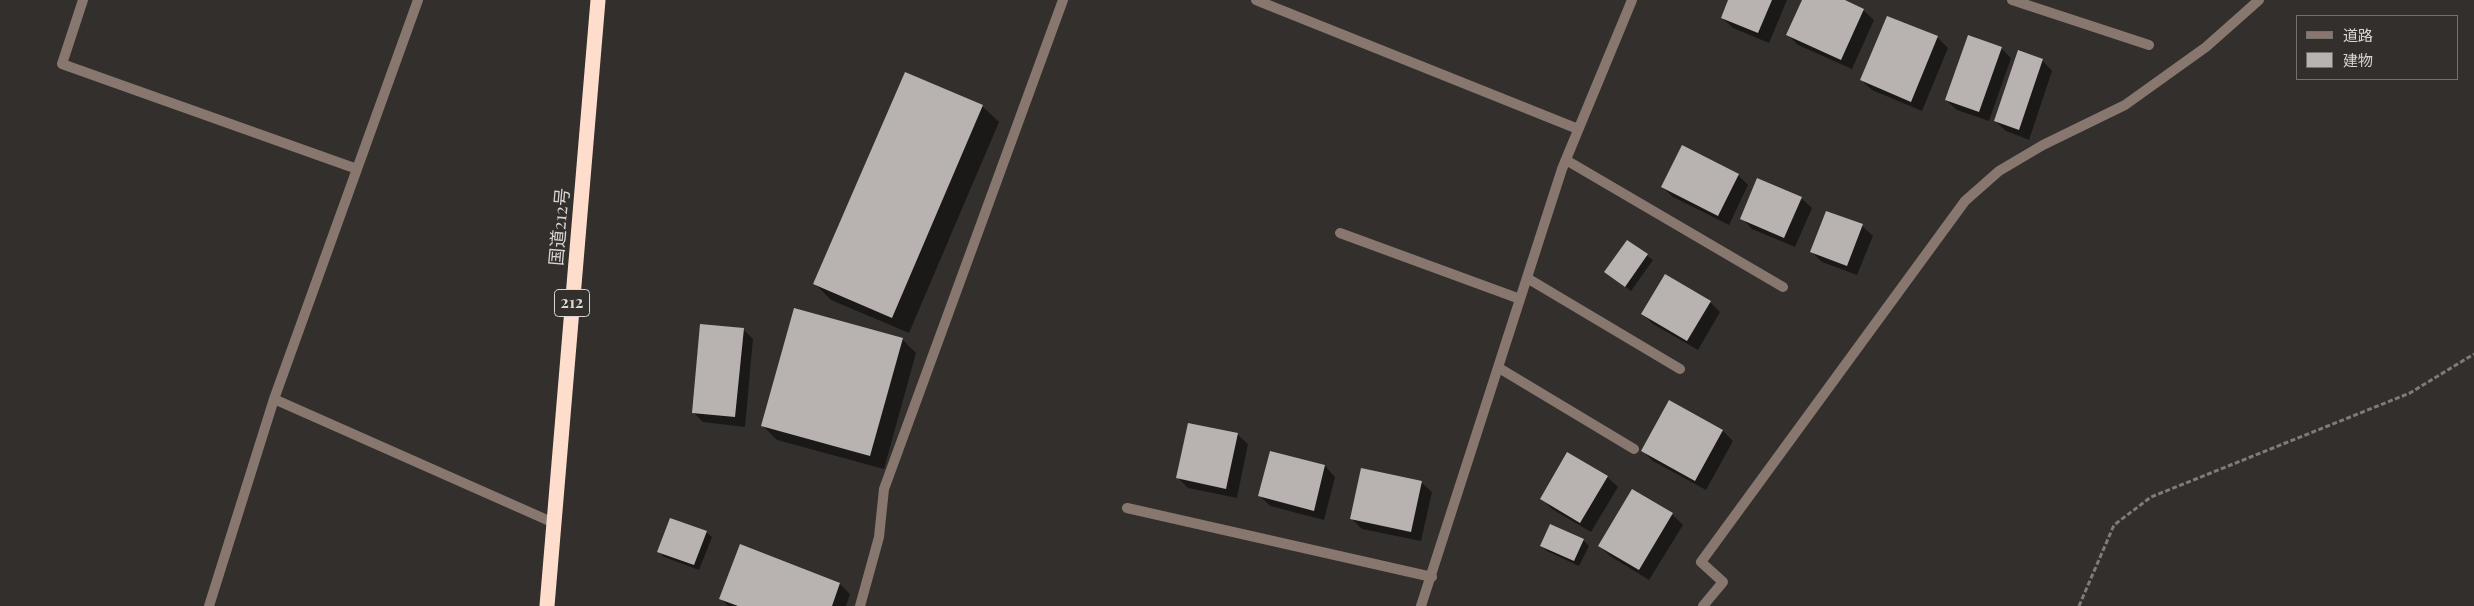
<!DOCTYPE html>
<html>
<head>
<meta charset="utf-8">
<style>
  body { margin:0 }
  #map { position:relative; width:2474px; height:606px; overflow:hidden; background:#332f2d; font-family:"Playfair Display","Noto Sans JP",serif }
  canvas { display:block }
  .legend { position:absolute; left:2296px; top:15px; width:162px; height:65px; box-sizing:border-box; background:#332f2d; border:1px solid #75716f; margin:0; padding:6px 9px; list-style:none; font-size:15px; color:#d8d5d3 }
  .legend li { display:flex; align-items:center; gap:10px; height:25px }
  .legend b { width:25px; border:1px solid #75716f }
</style>
</head>
<body>
<div id="map">
<canvas width="2474" height="606"></canvas>
<ul class="legend">
<li><b style="height:6px;background:#88776f"></b>道路</li>
<li><b style="height:14px;background:#b8b2b0"></b>建物</li>
</ul>
</div>
<script>
const c = document.querySelector('canvas').getContext('2d');
c.lineJoin = 'round';
function fill(path, color) {
  c.fillStyle = color;
  c.fill(path, 'evenodd');
}
function shape(rows) {
  const path = new Path2D();
  for (const r of rows) {
    path.moveTo(r[0], r[1]);
    for (let i = 2; i < r.length; i += 2) path.lineTo(r[i], r[i + 1]);
  }
  return path;
}
function stroke(path, color, width, dash) {
  c.strokeStyle = color;
  c.lineWidth = width;
  c.lineCap = dash ? 'butt' : 'round';
  c.setLineDash(dash || []);
  c.stroke(path);
}
function write(font, color, halo, rows, align = 'center') {
  c.font = font + ' "Playfair Display","Noto Sans JP",serif';
  c.lineWidth = 5;
  c.setLineDash([]);
  c.textBaseline = 'middle';
  c.strokeStyle = halo;
  c.fillStyle = color;
  for (const [text, x, y, turn = 0] of rows) {
    c.save();
    c.translate(x, y);
    c.rotate((+turn || 0) * Math.PI / 180);
    c.textAlign = isNaN(turn) ? turn : align;
    if (halo) c.strokeText(text, 0, 0);
    c.fillText(text, 0, 0);
    c.restore();
  }
}
const shadow = shape([
  [1729,0,1787,0,1769,43,1733,28,1722,18],
  [1803,0,1842,0,1863,10,1874,20,1852,69,1798,45,1788,35],
  [1887,17,1937,37,1948,48,1922,111,1872,90,1861,80],
  [2001,48,2011,58,1989,121,1957,110,1946,100],
  [2042,60,2052,71,2029,140,2006,131,1995,121],
  [982,106,999,122,909,333,831,300,815,284],
  [1738,175,1748,185,1729,225,1673,197,1662,187],
  [1801,198,1812,208,1795,247,1752,229,1742,218],
  [1862,226,1873,236,1857,275,1822,262,1811,251],
  [1627,241,1653,260,1631,291,1606,272],
  [1710,302,1720,312,1698,350,1653,324,1643,314],
  [743,329,753,339,745,427,703,422,693,412],
  [902,339,916,353,884,469,777,440,762,425],
  [1670,402,1723,431,1733,441,1706,490,1653,461,1643,451],
  [1237,434,1248,444,1237,498,1188,488,1177,477],
  [1271,453,1325,466,1335,477,1324,520,1270,506,1260,496],
  [1607,477,1618,487,1591,532,1552,509,1542,499],
  [1421,482,1432,492,1421,541,1362,529,1352,519],
  [1633,491,1672,514,1683,525,1649,580,1610,556,1600,546],
  [706,532,712,537,699,570,664,557,659,552],
  [1583,540,1589,546,1579,566,1547,551,1542,546],
  [741,546,840,584,850,594,846,606,728,606,721,598]
]);
const building = shape([
  [1728,0,1772,0,1758,33,1721,18],
  [1802,0,1845,0,1864,9,1841,60,1786,35],
  [1887,16,1938,36,1911,102,1860,80],
  [1968,35,2002,47,1979,112,1945,100],
  [2018,50,2043,59,2019,130,1994,121],
  [905,72,983,105,892,318,813,284],
  [1682,145,1739,174,1718,216,1661,187],
  [1757,178,1802,197,1784,238,1740,219],
  [1826,211,1863,224,1847,266,1810,252],
  [1627,240,1648,254,1625,287,1604,272],
  [1665,274,1711,301,1687,341,1641,314],
  [794,308,903,338,870,456,761,426],
  [700,324,744,328,735,417,692,413],
  [1669,400,1723,430,1695,481,1641,451],
  [1188,423,1238,433,1226,489,1176,478],
  [1270,451,1325,465,1314,511,1258,496],
  [1567,452,1608,476,1580,523,1540,499],
  [1361,468,1422,481,1411,532,1350,519],
  [1632,489,1673,513,1639,570,1598,546],
  [670,518,707,531,694,565,657,552],
  [1550,524,1584,539,1574,561,1540,546],
  [740,544,840,583,832,606,738,606,719,599]
]);
const path = shape([
  [2079,606,2114,525,2151,497,2410,393,2474,354]
]);
const street = shape([
  [83,0,62,64,357,169],
  [1256,0,1578,129],
  [2012,0,2149,45],
  [1566,160,1783,287],
  [1340,233,1520,299],
  [1527,278,1680,369],
  [1499,368,1634,449],
  [274,399,554,523],
  [1127,508,1432,577],
  [209,606,274,399,418,0],
  [860,606,879,537,884,489,1063,0],
  [1421,606,1562,169,1632,0],
  [1703,606,1723,582,1701,562,1965,201,1999,171,2043,145,2125,105,2206,47,2259,0]
]);
const highway = shape([
  [547,606,598,0]
]);
const shields = [
  [572,303,35]
];
const shieldNames = [
  ["212",572,303]
];
const streetNames = [
  ["国道212号",560,227,-85]
];
fill(shadow, '#0007');
fill(building, '#b8b2b0');
stroke(path, '#7f7b79', 3, [5, 2.5]);
stroke(street, '#88776f', 10);
stroke(highway, '#feddcd', 15);
for (const [x, y, w] of shields) {
  const box = new Path2D();
  box.roundRect(x - w / 2, y - 13.5, w, 27, 4);
  c.fillStyle = '#332f2d';
  c.fill(box);
  stroke(box, '#d8d5d3', 1);
}
write('bold 16px', '#d8d5d3', null, shieldNames);
write('18px', '#d8d5d3', '#332f2d', streetNames);
</script>
</body>
</html>
